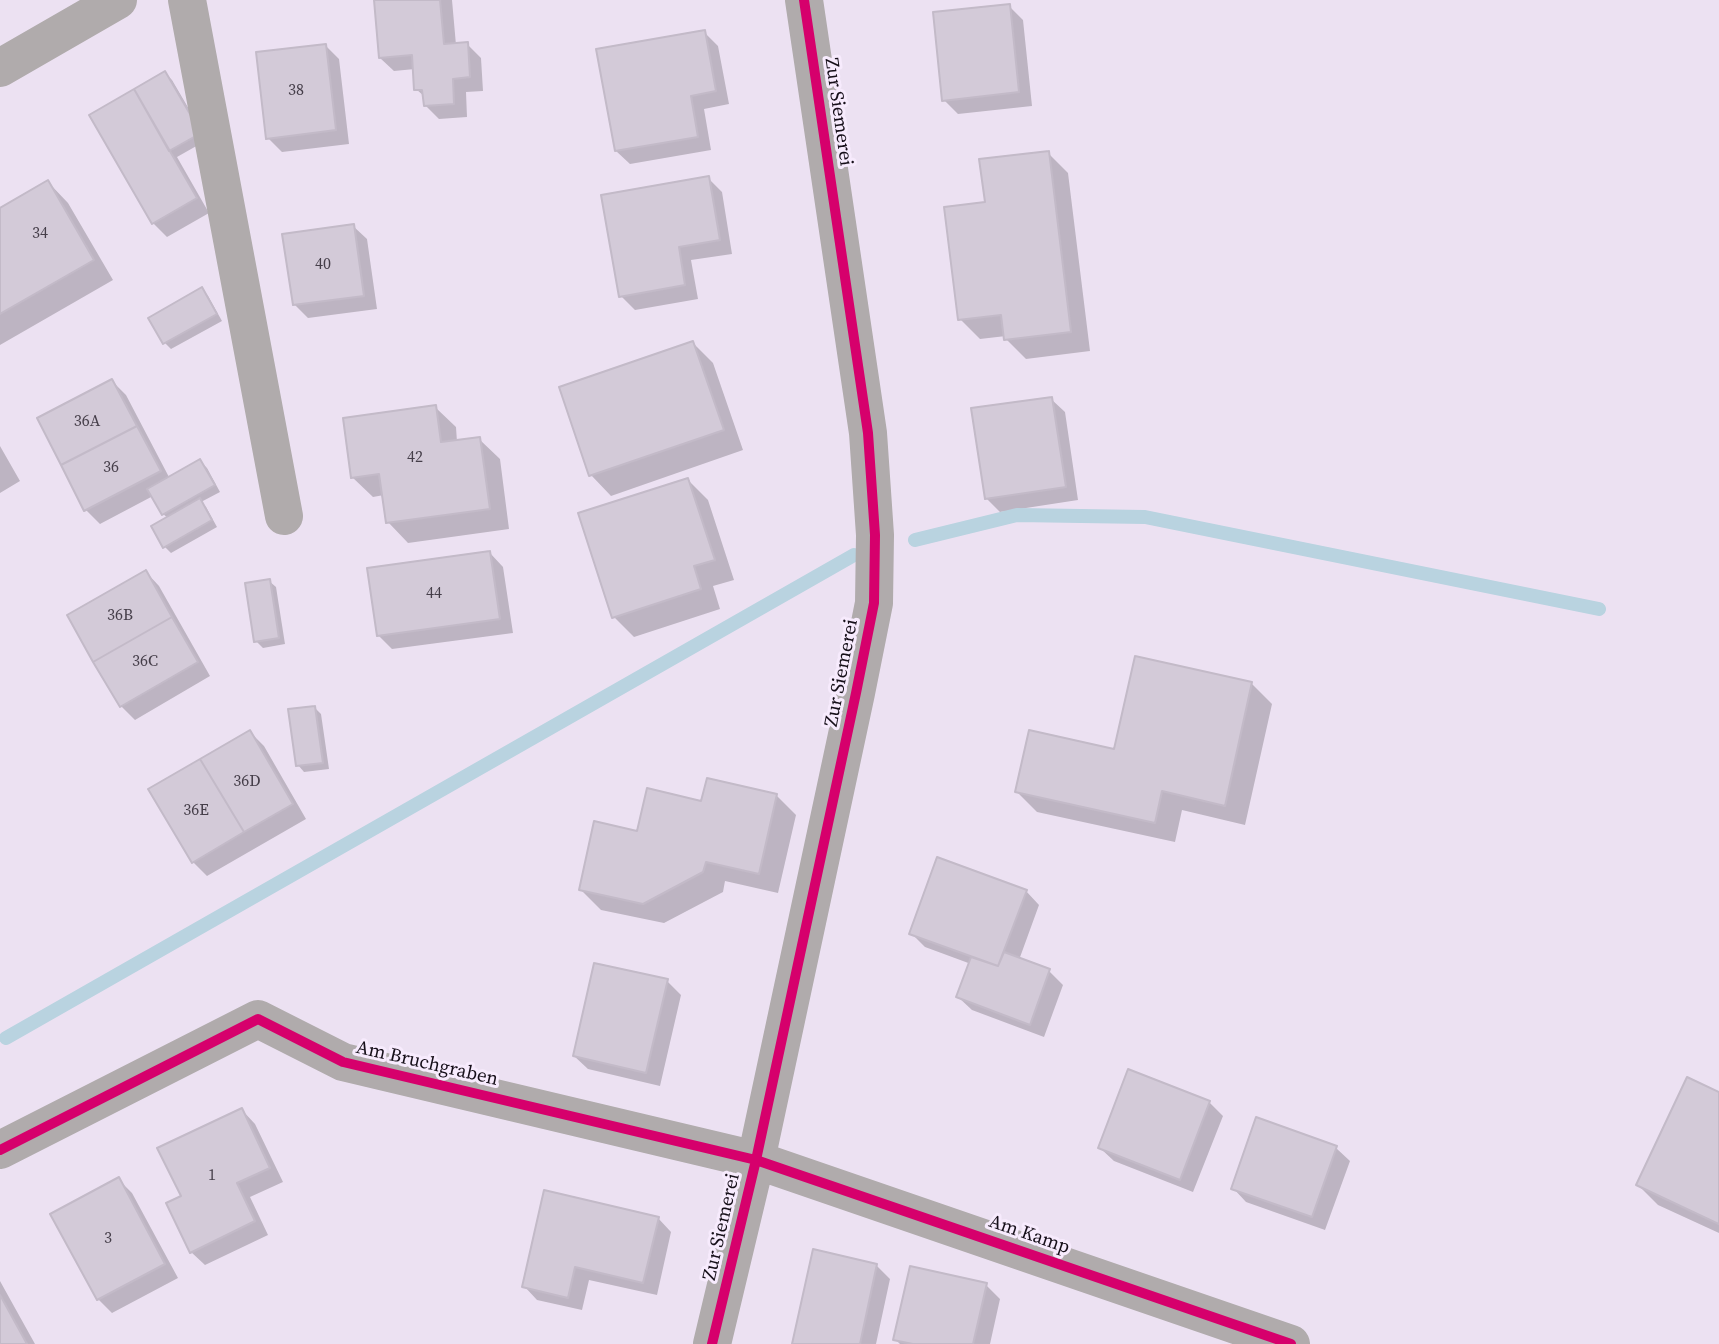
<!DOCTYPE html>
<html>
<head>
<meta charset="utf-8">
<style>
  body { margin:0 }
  canvas { display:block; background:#ece1f2 }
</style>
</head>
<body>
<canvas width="1719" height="1344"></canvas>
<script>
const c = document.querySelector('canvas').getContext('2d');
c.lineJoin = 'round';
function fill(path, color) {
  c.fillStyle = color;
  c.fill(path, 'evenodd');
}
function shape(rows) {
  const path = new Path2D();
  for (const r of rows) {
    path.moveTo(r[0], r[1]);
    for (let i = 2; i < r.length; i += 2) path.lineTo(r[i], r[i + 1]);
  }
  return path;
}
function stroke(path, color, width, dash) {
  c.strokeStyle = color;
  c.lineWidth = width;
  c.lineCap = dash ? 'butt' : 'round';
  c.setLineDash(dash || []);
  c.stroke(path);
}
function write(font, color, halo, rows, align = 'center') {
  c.font = font + ' "Source Serif 4",serif';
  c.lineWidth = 6;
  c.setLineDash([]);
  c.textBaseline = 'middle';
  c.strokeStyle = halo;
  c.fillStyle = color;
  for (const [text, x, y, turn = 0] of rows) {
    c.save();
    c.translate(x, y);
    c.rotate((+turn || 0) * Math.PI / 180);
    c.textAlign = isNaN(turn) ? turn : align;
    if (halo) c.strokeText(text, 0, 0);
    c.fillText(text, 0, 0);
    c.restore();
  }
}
const shadow = shape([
  [375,0,452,0,456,45,467,44,481,58,483,91,466,92,467,117,439,119,425,105,425,97,416,89,415,69,394,71,380,58],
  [1009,6,1023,20,1032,106,958,114,944,100],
  [704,32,718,46,729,104,704,109,711,150,630,164,616,151],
  [325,45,339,59,349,144,282,152,268,138],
  [165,73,172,80,207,140,177,157,209,213,167,237,153,223],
  [1048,153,1068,173,1090,351,1026,359,1006,339,1006,336,980,339,960,319,987,204],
  [708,178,722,192,732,254,691,260,698,299,635,310,621,296],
  [48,182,68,203,113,280,0,345,0,210],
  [353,226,367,239,377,309,308,318,294,304],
  [202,290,208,296,222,321,171,349,165,343],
  [693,343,713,363,743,450,611,496,591,475,561,388],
  [112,381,126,395,170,479,200,461,207,468,220,492,201,502,206,507,217,527,171,553,165,547,168,518,163,514,153,496,100,524,86,510,39,419],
  [1051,399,1065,412,1078,500,1000,512,986,498],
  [435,407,456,427,457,442,479,439,500,459,509,529,408,543,388,522,384,495,373,497,352,477],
  [0,446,20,481,0,493],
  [688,480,708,500,734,580,713,586,720,609,634,637,614,617],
  [490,553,503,567,513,633,392,649,378,635],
  [146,572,159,586,210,676,135,720,121,706],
  [269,581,276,587,285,644,263,648,256,641],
  [1252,684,1272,704,1245,825,1182,810,1175,842,1037,812,1017,792,1116,751],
  [315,708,321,714,329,769,304,772,298,765],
  [250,732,264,746,306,819,207,876,193,862],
  [776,795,796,815,778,893,725,881,723,892,664,923,601,910,581,890,638,833,703,803],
  [1026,891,1039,905,1019,960,1049,971,1063,985,1044,1037,972,1010,958,997,971,964,925,947,911,933],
  [667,981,681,995,660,1086,588,1069,574,1056],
  [1719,1094,1719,1233,1658,1205,1638,1185],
  [1209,1102,1223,1116,1193,1192,1114,1161,1100,1148],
  [242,1110,255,1124,283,1182,250,1197,268,1235,205,1265,191,1252,183,1197],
  [1336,1148,1350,1161,1325,1230,1246,1202,1233,1188],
  [118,1179,132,1193,178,1278,112,1313,98,1299,52,1215],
  [658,1218,671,1232,657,1295,589,1280,582,1310,537,1300,524,1286],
  [876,1265,890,1279,876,1344,794,1344],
  [0,1281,35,1344,0,1344],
  [986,1285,1000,1299,990,1344,900,1344,895,1339]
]);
const stream = shape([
  [915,540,1017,515,1145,517,1599,609],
  [6,1038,854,555]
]);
const building = shape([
  [374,0,440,0,444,44,468,42,470,77,453,79,454,104,424,106,422,90,414,90,412,55,379,58,374,0],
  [1010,4,1019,92,942,101,933,12,1010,4],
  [705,30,716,91,691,96,698,137,615,151,596,49,705,30],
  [326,44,336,130,266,139,256,52,326,44],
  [165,71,201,133,169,151,134,89,165,71],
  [134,89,197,198,152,224,89,115,134,89],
  [1049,151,1071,332,1004,340,1001,315,958,320,944,207,985,202,979,159,1049,151],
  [709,176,720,240,679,247,685,285,619,297,601,195,709,176],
  [48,180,94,260,0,314,0,208,48,180],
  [354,224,364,296,293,305,282,234,354,224],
  [202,287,217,314,163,344,148,318,202,287],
  [693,341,724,430,589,476,559,387,693,341],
  [112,379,137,426,61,465,37,418,112,379],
  [1052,397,1066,487,985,499,971,408,1052,397],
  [436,405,441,442,480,437,490,509,386,523,379,474,351,478,343,418,436,405],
  [137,426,161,471,84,511,61,465,137,426],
  [200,459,215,485,162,515,147,489,200,459],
  [688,478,715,560,694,566,701,589,612,618,578,513,688,478],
  [200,498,212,520,163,548,151,526,200,498],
  [490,551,500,619,377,636,367,568,490,551],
  [146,570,172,617,93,662,67,615,146,570],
  [270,579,279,638,254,642,245,583,270,579],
  [172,617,198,662,120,707,93,662,172,617],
  [1135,656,1252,682,1225,806,1162,791,1155,823,1015,792,1029,730,1114,749,1135,656],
  [315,706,323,763,296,766,288,709,315,706],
  [250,730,293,804,244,832,200,759,250,730],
  [200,759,244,832,192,863,148,789,200,759],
  [707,778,777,794,759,874,706,862,703,872,643,904,579,890,594,821,637,831,647,788,701,801,707,778],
  [937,857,1027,890,998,966,909,934,937,857],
  [1004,952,1050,969,1030,1025,956,997,971,957,998,966,1004,952],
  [594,963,668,979,646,1073,573,1056,594,963],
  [1128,1069,1210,1101,1180,1180,1098,1148,1128,1069],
  [1687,1077,1719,1092,1719,1224,1636,1185,1687,1077],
  [242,1108,270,1168,237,1183,255,1221,190,1253,166,1203,181,1196,157,1148,242,1108],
  [1256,1117,1337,1146,1312,1217,1231,1189,1256,1117],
  [119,1177,165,1264,97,1300,50,1214,119,1177],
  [544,1190,659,1217,643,1283,575,1267,568,1298,522,1287,544,1190],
  [813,1249,877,1264,860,1344,792,1344,813,1249],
  [910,1266,987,1283,973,1344,913,1344,893,1340,910,1266],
  [0,1295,27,1344,0,1344,0,1295]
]);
const minor = shape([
  [187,0,284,516],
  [0,68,118,0],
  [0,1150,258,1019,343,1062,756,1160,1291,1344],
  [712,1344,756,1160,856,693,874,603,875,535,868,433,804,0]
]);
const cycleway = shape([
  [0,1150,258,1019,343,1062,756,1160,1291,1344],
  [712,1344,756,1160,856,693,874,603,875,535,868,433,804,0]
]);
const numberNames = [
  ["38",296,91],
  ["34",40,234],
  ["40",323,265],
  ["36A",87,422],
  ["42",415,458],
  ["36",111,468],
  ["44",434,594],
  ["36B",120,616],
  ["36C",145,662],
  ["36D",247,782],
  ["36E",196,811],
  ["1",212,1176],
  ["3",108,1239]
];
const streetNames = [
  ["Zur Siemerei",838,112,82],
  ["Zur Siemerei",842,673,-79],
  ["Am Bruchgraben",427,1064,13],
  ["Zur Siemerei",722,1227,-77],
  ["Am Kamp",1029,1235,19]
];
fill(shadow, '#0003');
stroke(stream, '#b9d3e0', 14);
fill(building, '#d3cad8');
stroke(building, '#c3bac8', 2);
stroke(minor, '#b0abac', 38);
stroke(cycleway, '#d6006c', 10);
write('16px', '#453e49', null, numberNames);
write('19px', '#160f19', '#f7ebfd', streetNames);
</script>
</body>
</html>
